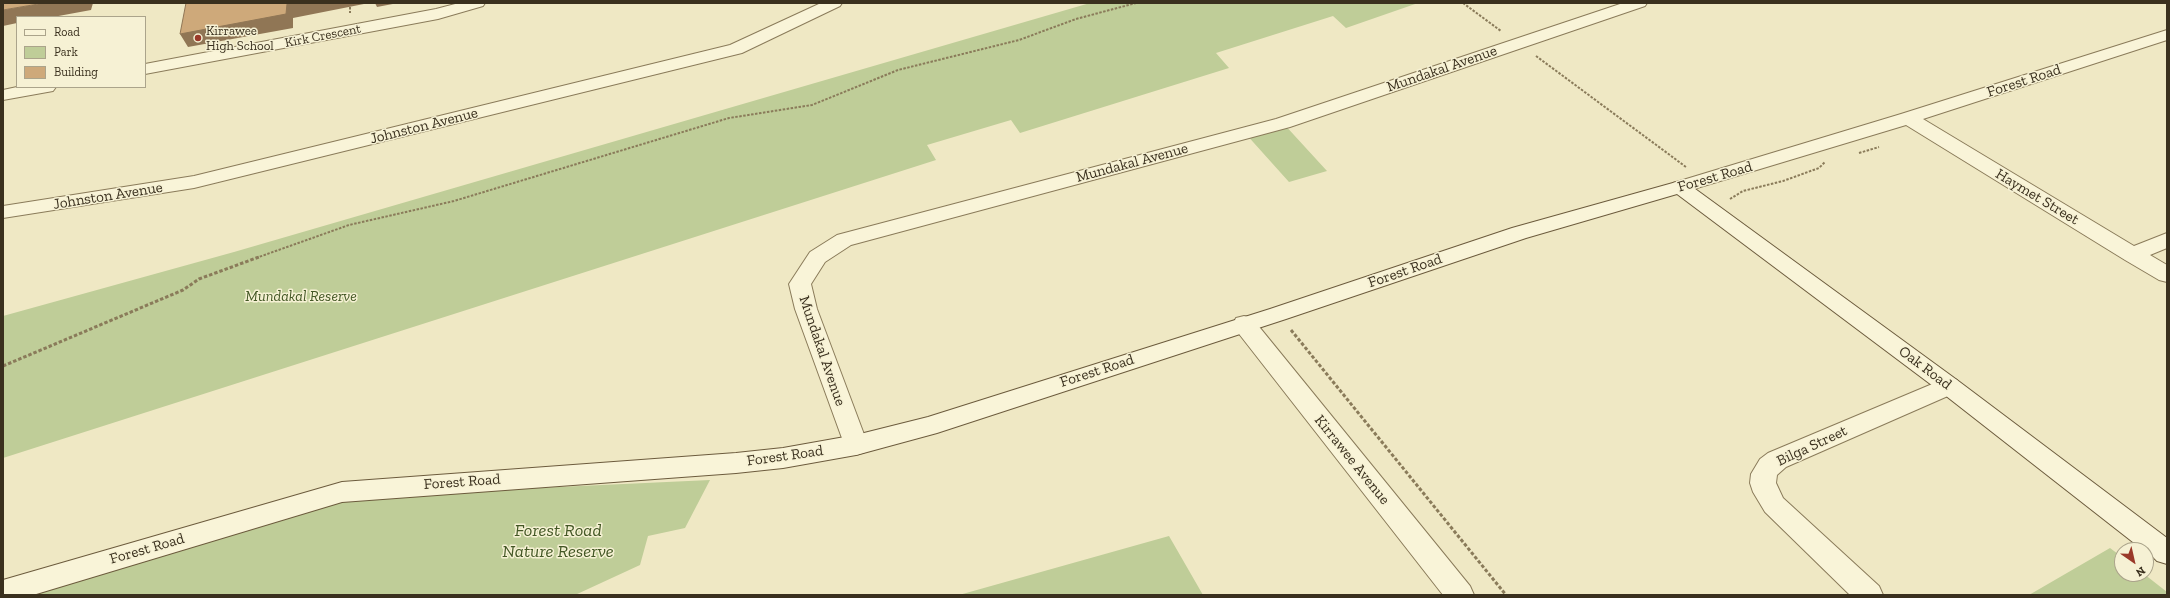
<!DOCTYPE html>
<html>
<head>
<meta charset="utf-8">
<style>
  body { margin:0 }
  #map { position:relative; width:2170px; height:598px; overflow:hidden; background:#efe8c4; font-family:"Zilla Slab",serif }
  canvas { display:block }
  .frame { position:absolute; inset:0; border:4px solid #3a301e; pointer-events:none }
  .legend { position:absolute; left:16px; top:16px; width:130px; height:72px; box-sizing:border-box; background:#f6f1d4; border:1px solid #aba48b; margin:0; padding:5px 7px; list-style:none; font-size:12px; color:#3a301e }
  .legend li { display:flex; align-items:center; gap:8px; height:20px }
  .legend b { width:20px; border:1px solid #aba48b }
  .north { position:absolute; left:2114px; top:542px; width:40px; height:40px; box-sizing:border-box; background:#f6f1d4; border:1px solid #aba48b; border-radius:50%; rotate:146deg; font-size:11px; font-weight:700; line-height:16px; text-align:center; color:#3a301e }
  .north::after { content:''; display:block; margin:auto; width:14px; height:18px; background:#9a3929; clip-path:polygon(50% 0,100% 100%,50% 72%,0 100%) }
</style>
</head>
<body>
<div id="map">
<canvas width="2170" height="598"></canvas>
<div class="frame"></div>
<ul class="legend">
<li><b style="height:5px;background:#f9f4d8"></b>Road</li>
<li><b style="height:11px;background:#bfcd98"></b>Park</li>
<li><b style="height:11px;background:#cea97a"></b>Building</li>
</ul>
<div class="north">N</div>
</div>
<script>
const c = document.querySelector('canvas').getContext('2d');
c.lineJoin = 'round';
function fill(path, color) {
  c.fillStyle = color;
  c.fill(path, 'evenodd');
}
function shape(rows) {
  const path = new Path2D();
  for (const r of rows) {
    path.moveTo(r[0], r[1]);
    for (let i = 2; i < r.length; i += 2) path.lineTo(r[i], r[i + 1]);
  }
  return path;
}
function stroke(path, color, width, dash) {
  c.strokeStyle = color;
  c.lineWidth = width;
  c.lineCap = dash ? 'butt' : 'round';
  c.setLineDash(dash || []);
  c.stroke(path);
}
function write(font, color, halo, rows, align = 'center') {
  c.font = font + ' "Zilla Slab",serif';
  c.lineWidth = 3;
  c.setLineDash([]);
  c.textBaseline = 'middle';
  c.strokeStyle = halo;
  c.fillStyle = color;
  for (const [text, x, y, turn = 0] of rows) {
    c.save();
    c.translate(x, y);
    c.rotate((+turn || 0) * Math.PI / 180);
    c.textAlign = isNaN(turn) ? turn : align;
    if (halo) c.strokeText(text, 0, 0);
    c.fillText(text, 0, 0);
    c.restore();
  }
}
const green = shape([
  [1090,3,1418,3,1346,28,1333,16,1216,53,1229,68,1020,133,1011,120,927,145,936,160,3,458,3,316,234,252],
  [1283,123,1327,171,1289,182,1245,133],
  [710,480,685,528,648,536,640,565,575,595,10,595,342,497],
  [1169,536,1203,595,959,595],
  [2110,548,2122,557,2122,574,2144,574,2167,592,2167,595,2029,595]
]);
const pathFar1 = shape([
  [350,3,350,13],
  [1463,3,1501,31],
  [1536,56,1686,167],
  [1859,153,1879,147],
  [1730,199,1743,191,1783,181,1819,168,1825,162],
  [256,258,349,225,454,201,729,118,812,105,898,70,1019,40,1076,19,1136,3]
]);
const path = shape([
  [1291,330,1506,595],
  [3,366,183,290,199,279,259,257]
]);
const street = shape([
  [459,3,485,3,483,6,438,19,145,74,145,64,436,9,459,3],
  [821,3,842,3,840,6,742,53,194,188,3,218,3,206,194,176,730,45,821,3],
  [1623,3,1647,3,1645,6,1290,127,851,245,825,262,811,284,817,309,868,445,865,452,856,455,847,452,795,309,789,284,810,252,837,235,1276,119,1623,3],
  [2167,30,2167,40,1923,119,2134,246,2167,233,2167,248,2150,255,2167,265,2167,282,2159,280,2125,260,1906,125,1687,191,1680,193,1673,191,1670,187,1673,183,1901,114,2167,30],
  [17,87,56,87,53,91,3,100,3,90,17,87],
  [1244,316,1252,318,1470,586,1474,595,1443,595,1236,330,1233,324,1236,318,1244,316],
  [1949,377,1957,380,1961,386,1957,392,1786,467,1777,475,1776,483,1783,498,1879,586,1883,595,1850,595,1765,512,1753,492,1750,483,1751,474,1760,459,1768,453,1949,377]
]);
const secondary = shape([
  [1680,181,1687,183,1957,380,2167,538,2167,564,2157,561,2146,550,2143,550,1941,392,1677,194,1526,238,1286,319,937,433,856,455,783,468,736,473,342,502,33,595,3,595,3,580,342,482,736,453,783,448,856,435,928,417,1270,309,1512,228,1680,181]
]);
const shadedWall = shape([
  [44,3,93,3,91,10,53,17,17,17,17,23,3,26,3,10],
  [294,3,369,3,293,18,293,28,188,47,180,34,287,4],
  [375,3,398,3,377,7]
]);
const building = shape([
  [3,3,44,3,3,10,3,3],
  [186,3,294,3,287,4,286,14,180,34,186,3]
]);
const markers = [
  [198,38,4,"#9a3929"]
];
const farPoinames = [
  ["Kirrawee",206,31],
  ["High School",206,46]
];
const farStreetnames = [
  ["Kirk Crescent",323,36,-11]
];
const streetNames = [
  ["Mundakal Avenue",1442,69,-19],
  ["Forest Road",2024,81,-18],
  ["Johnston Avenue",424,126,-14],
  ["Mundakal Avenue",1132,163,-15],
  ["Forest Road",1715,177,-16],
  ["Johnston Avenue",108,196,-9],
  ["Haymet Street",2037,197,31],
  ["Forest Road",1405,271,-19],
  ["Mundakal Avenue",822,351,71],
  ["Oak Road",1925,368,37],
  ["Forest Road",1097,371,-18],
  ["Bilga Street",1812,446,-25],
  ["Forest Road",785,456,-8],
  ["Kirrawee Avenue",1352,460,51],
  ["Forest Road",462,482,-4],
  ["Forest Road",147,549,-16]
];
const parkNames = [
  ["Mundakal Reserve",301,297]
];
const nearParknames = [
  ["Forest Road",558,531],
  ["Nature Reserve",558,552]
];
fill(green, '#bfcd98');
stroke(street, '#8a7b5a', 2);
stroke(secondary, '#6c5b3d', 2);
stroke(pathFar1, '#8a7b5a', 2, [2.5, 1.5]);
stroke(path, '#8a7b5a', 3, [3.5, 2]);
fill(street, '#f9f4d8');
fill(secondary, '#f9f4d8');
fill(shadedWall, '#907655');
fill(building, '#cea97a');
stroke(building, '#907655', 1);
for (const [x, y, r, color] of markers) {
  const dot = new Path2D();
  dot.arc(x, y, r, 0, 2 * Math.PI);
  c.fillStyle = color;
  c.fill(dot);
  stroke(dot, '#f6f1d4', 1.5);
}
write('13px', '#3a301e', '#f6f1d4', farPoinames, 'left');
write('13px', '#3a301e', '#f6f1d4', farStreetnames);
write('15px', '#3a301e', '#f6f1d4', streetNames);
write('italic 15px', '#435725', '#f6f1d4', parkNames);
write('italic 18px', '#435725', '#f6f1d4', nearParknames);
</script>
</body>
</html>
